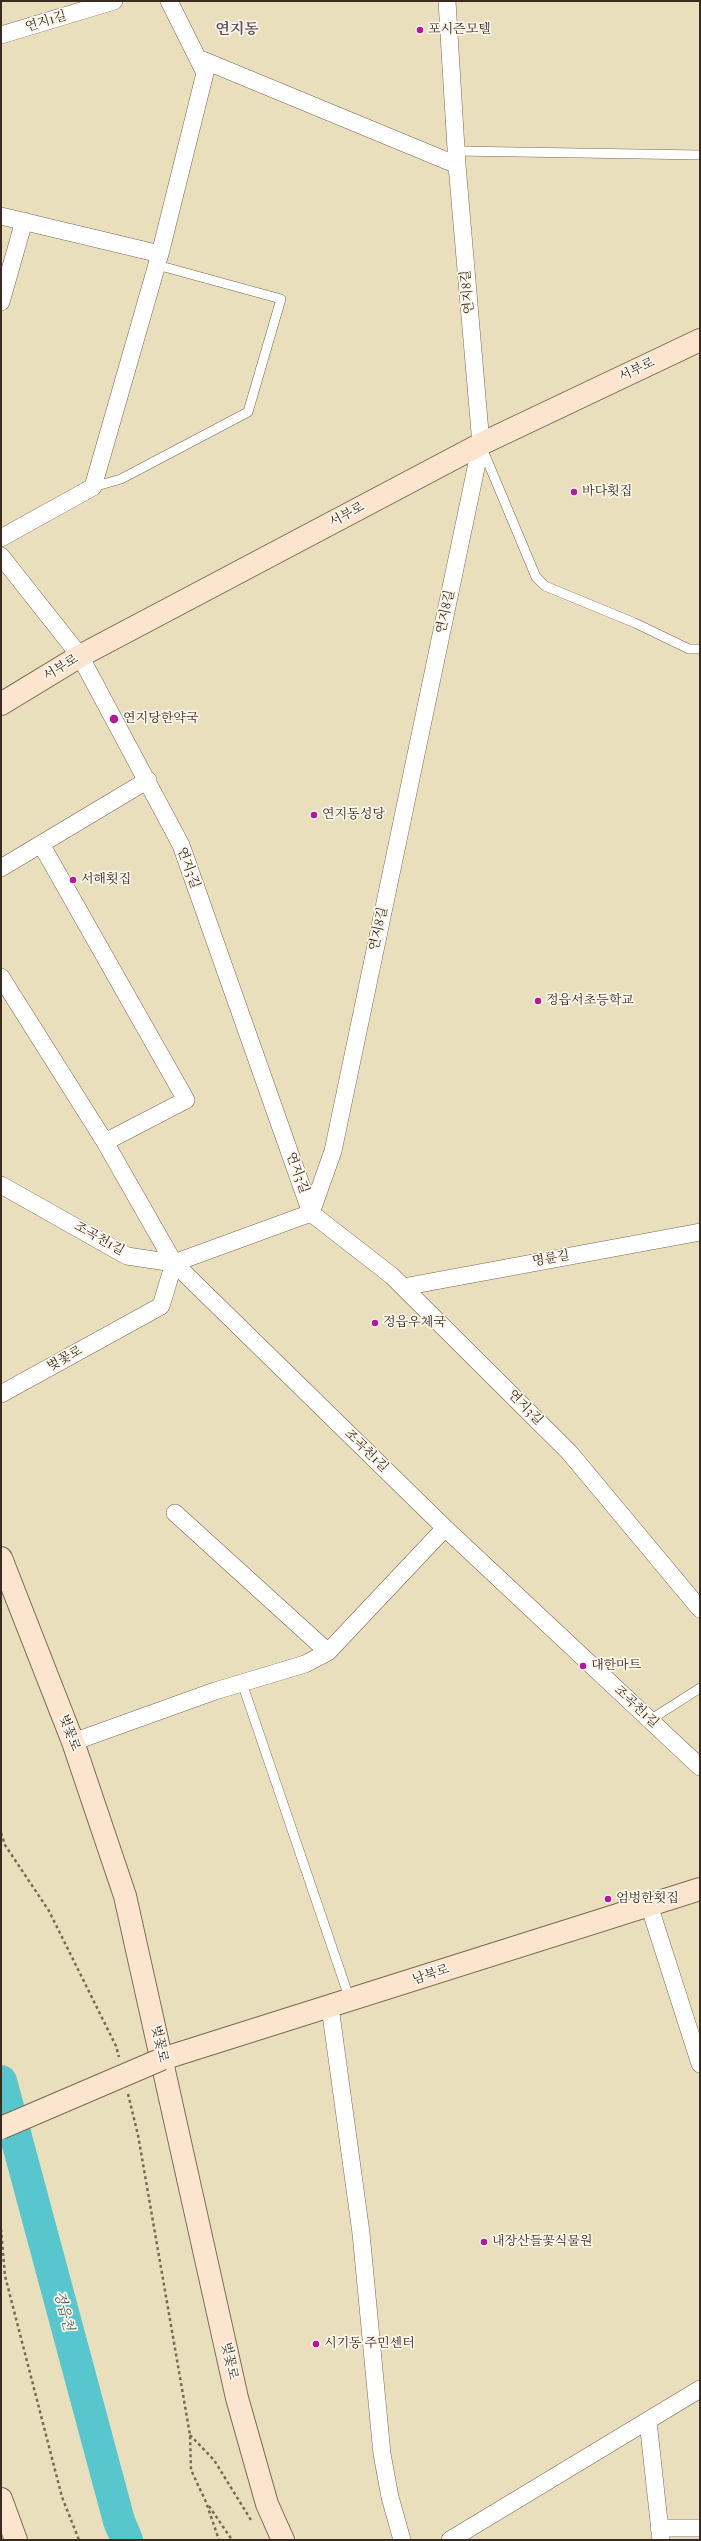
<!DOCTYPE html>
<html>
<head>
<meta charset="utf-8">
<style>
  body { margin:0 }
  #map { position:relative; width:701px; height:2541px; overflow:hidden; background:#eadfbc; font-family:"IM FELL French Canon",serif }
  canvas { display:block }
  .frame { position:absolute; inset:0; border:2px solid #3b2a1e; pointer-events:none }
</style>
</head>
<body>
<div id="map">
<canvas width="701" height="2541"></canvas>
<div class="frame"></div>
</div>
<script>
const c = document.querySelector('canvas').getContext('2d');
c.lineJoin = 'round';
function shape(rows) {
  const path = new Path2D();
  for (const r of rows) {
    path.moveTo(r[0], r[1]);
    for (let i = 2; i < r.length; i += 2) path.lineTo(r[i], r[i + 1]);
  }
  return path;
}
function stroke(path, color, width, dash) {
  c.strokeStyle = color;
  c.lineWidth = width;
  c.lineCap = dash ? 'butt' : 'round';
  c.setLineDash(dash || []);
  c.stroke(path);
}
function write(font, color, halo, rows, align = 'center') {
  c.font = font + ' "IM FELL French Canon","Noto Serif KR",serif';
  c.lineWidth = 3.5;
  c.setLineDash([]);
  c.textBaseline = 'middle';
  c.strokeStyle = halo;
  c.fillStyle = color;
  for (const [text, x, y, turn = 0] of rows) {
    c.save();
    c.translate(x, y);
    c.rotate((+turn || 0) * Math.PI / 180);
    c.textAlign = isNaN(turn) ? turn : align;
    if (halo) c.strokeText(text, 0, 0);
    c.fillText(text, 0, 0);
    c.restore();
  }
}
const river = shape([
  [1,2081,119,2521,127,2540]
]);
const path = shape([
  [1,1833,5,1845,49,1911,116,2046,119,2057],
  [128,2094,138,2135,190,2435,191,2470,206,2502,219,2540],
  [1,2229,5,2276,62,2497,79,2540],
  [190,2435,214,2460,251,2520],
  [209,2506,232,2540]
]);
const lane = shape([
  [456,151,700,155],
  [482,448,536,577,545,586,635,623,689,649,700,649],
  [93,487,121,479,248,412,281,299,157,265],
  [242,1683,350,2000],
  [650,1720,700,1688]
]);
const street = shape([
  [1,35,114,1],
  [198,58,457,165],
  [1,216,160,254],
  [1,302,24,221],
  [1,538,93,487,160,254,205,73,169,1],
  [1,556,80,656,181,845,311,1213,392,1276,569,1452,700,1609],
  [41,844,186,1100,105,1142],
  [1,868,148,780],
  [1,977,105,1142,174,1263],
  [1,1185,127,1256,174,1263,445,1528,700,1767],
  [174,1263,311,1213,333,1151,481,444,457,165,447,1],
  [403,1287,700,1232],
  [1,1394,161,1306,174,1263],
  [175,1513,328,1652],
  [73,1742,215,1691,305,1664,328,1652,445,1528],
  [649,1905,700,2064],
  [330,2007,361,2233,382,2454,390,2497,402,2540],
  [648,2421,661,2540],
  [659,2528,700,2528],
  [450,2540,700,2389]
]);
const secondary = shape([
  [1,704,80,656,481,444,700,340],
  [1,1558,73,1742,125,1896,237,2398,267,2504,283,2540],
  [162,2059,700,1889],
  [1,2499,16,2540]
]);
const secondaryBridge = shape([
  [1,2128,162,2059]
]);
const markers = [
  [420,30,4,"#b5179e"],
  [574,492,4,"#b5179e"],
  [114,719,5,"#b5179e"],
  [314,815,4,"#b5179e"],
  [73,880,4,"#b5179e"],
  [538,1001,4,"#b5179e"],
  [375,1323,4,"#b5179e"],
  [583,1666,4,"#b5179e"],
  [608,1899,4,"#b5179e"],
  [484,2242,4,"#b5179e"],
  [316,2344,4,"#b5179e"]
];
const streetNames = [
  ["연지1길",46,22,-17],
  ["연지8길",468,292,-95],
  ["서부로",637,370,-25],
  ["서부로",347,515,-28],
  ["연지8길",446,612,-78],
  ["서부로",61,668,-31],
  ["연지3길",188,868,70],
  ["연지8길",379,929,-78],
  ["연지3길",297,1173,70],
  ["조곡천1길",99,1239,29],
  ["명륜길",551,1259,-10],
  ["벚꽃로",65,1359,-29],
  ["연지3길",525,1408,45],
  ["조곡천1길",366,1451,44],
  ["조곡천1길",636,1707,43],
  ["벚꽃로",69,1733,69],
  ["남북로",431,1975,-18],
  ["벚꽃로",159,2044,77],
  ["벚꽃로",229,2361,78]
];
const poiNames = [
  ["포시즌모텔",428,30],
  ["바다횟집",582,492],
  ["연지당한약국",123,719],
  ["연지동성당",322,815],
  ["서해횟집",81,880],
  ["정읍서초등학교",546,1001],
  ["정읍우체국",383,1323],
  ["대한마트",591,1666],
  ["엄벙한횟집",616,1899],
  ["내장산들꽃식물원",492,2242],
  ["시기동 주민센터",324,2344]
];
const waterNames = [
  ["정읍천",63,2311,75]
];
const quarterNames = [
  ["연지동",237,30]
];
stroke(river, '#58c6cd', 32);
stroke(lane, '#786955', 10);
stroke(street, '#786955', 18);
stroke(secondary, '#786955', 24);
stroke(path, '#786955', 2.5, [3, 3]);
stroke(lane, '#fff', 9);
stroke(street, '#fff', 17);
stroke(secondary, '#fbe5cf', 22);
stroke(secondaryBridge, '#786955', 24, []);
stroke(secondaryBridge, '#fbe5cf', 22);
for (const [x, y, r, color] of markers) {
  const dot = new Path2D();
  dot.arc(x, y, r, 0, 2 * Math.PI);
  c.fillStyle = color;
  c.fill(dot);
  stroke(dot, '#fbf7ec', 1.5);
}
write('13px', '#3b2a1e', '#fbf7ec', streetNames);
write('13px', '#3b2a1e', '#fbf7ec', poiNames, 'left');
write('italic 14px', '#445953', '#fbf7ec', waterNames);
write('bold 15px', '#685264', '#fbf7ec', quarterNames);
</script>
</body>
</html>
